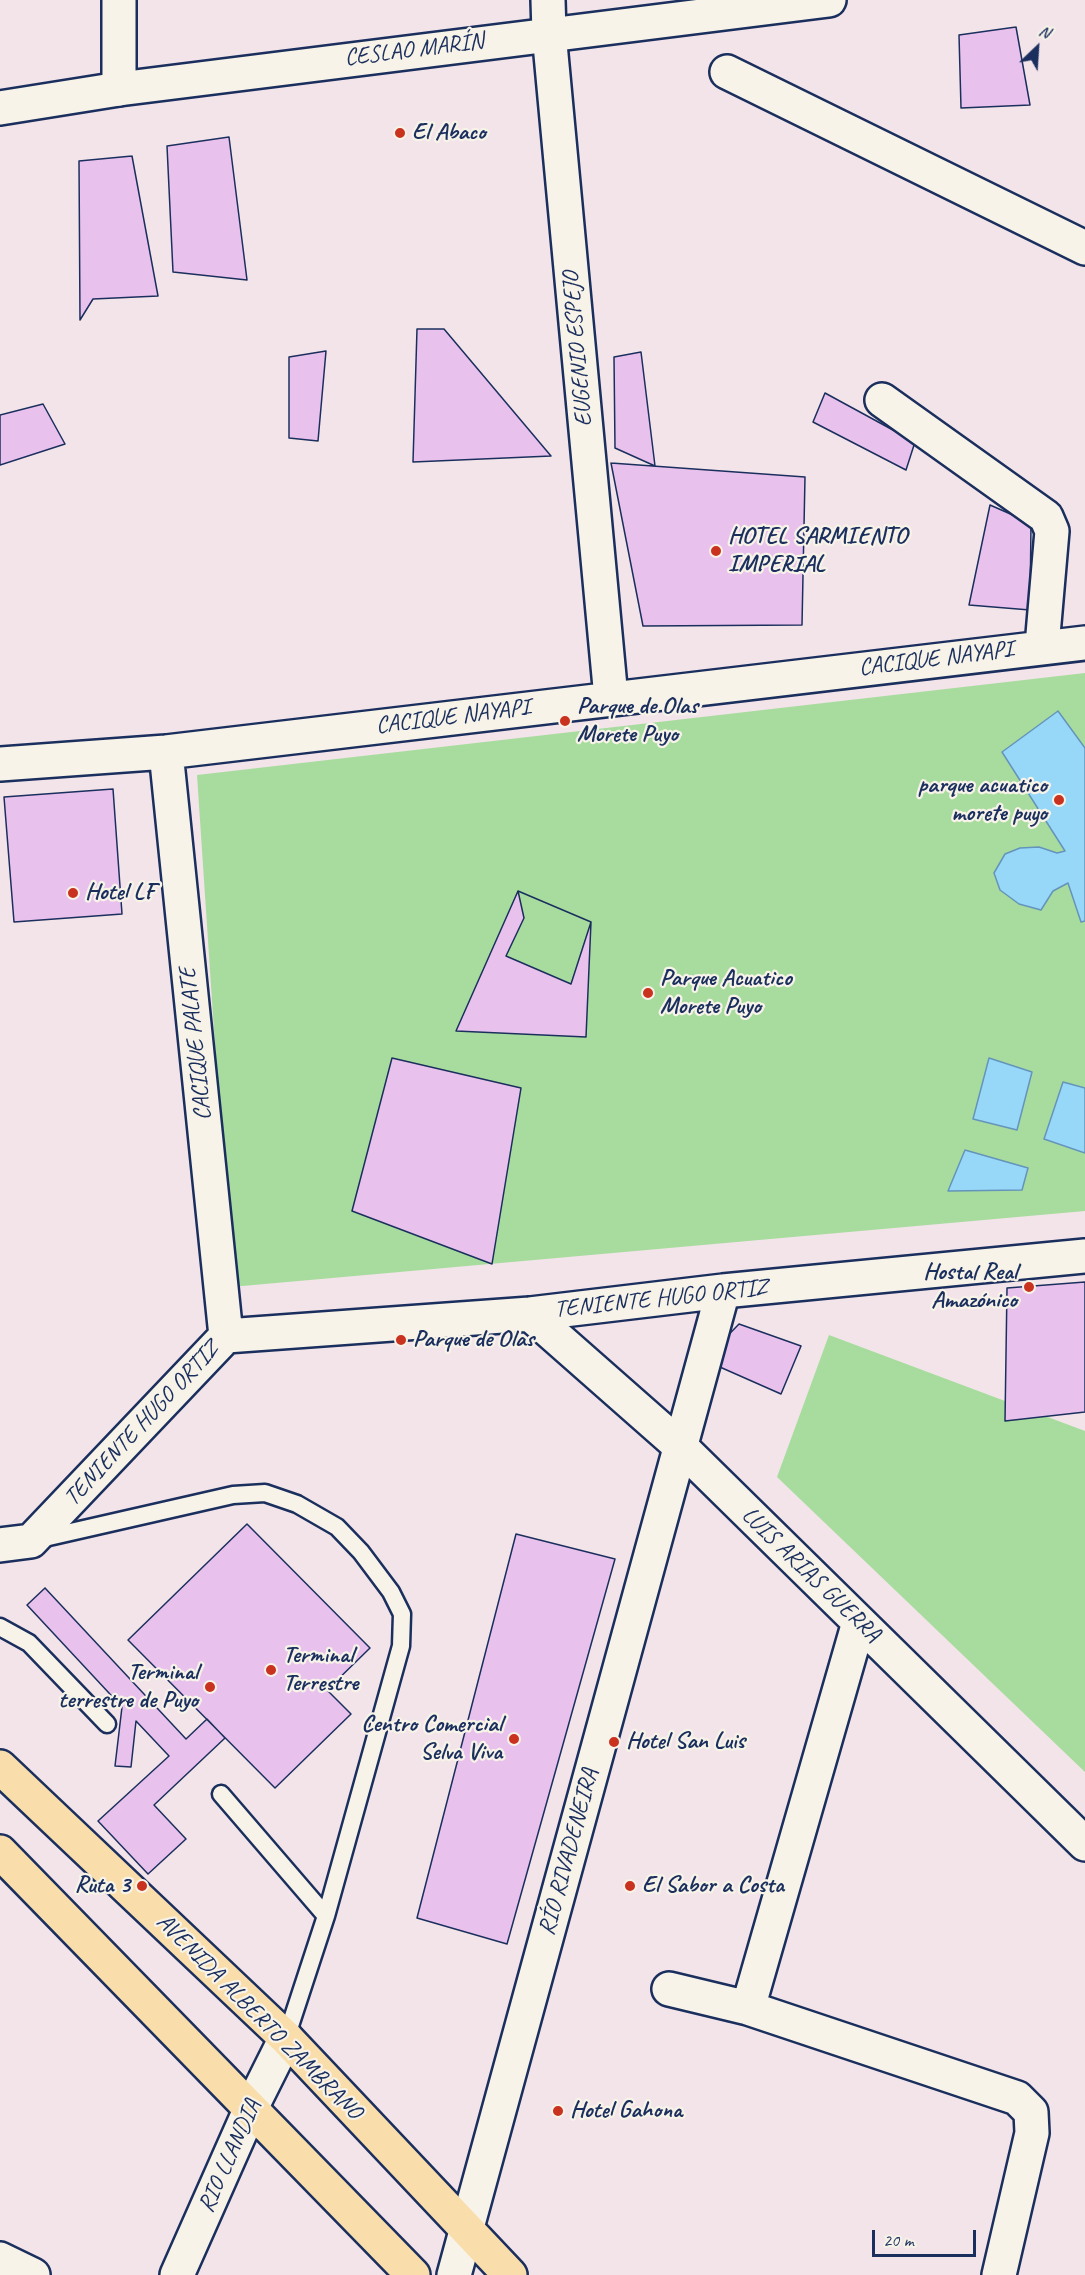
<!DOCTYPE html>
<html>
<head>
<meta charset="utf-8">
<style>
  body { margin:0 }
  #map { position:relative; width:1085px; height:2275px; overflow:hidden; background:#f2e4e9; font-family:Caveat,sans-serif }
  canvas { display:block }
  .north { position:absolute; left:1007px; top:18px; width:60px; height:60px; -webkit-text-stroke:4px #f7f3e8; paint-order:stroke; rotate:25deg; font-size:16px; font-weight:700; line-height:24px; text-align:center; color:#1b2f5e }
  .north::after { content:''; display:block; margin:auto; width:21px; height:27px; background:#1b2f5e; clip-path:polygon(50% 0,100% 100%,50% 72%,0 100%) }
  .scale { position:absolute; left:872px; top:2230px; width:104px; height:27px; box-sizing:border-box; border:3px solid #1b2f5e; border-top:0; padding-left:8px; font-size:18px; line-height:21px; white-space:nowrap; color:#1b2f5e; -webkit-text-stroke:4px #f7f3e8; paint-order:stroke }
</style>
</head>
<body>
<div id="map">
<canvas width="1085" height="2275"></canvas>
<div class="north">N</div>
<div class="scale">20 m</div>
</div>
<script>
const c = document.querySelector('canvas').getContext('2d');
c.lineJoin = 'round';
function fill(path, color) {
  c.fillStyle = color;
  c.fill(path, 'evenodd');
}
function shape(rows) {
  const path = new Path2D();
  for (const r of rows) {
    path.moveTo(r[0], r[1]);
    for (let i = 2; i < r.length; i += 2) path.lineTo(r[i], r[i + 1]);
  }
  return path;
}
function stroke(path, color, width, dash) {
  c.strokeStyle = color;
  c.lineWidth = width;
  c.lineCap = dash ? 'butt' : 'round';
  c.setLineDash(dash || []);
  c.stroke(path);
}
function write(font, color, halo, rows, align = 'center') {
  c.font = font + ' Caveat,sans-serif';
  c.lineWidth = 4.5;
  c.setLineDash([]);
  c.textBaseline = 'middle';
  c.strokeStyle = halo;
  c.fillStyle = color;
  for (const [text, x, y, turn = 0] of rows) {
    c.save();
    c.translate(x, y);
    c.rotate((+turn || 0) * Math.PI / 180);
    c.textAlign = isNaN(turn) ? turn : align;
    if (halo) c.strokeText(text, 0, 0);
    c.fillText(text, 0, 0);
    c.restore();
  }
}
const green = shape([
  [1085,673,1085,1211,231,1287,197,775],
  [829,1335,1085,1431,1085,1772,777,1477]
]);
const water = shape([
  [1058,711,1085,748,1085,921,1081,922,1068,883,1053,891,1041,910,1019,904,1000,890,994,873,1005,854,1020,848,1039,847,1057,853,1065,851,1002,752,1058,711],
  [989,1058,1032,1072,1017,1130,973,1119,989,1058],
  [1063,1082,1085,1088,1085,1153,1044,1139,1063,1082],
  [965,1150,1028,1168,1022,1190,948,1191,965,1150]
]);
const building = shape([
  [1016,27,1030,105,961,108,959,35,1016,27],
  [229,137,247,280,173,272,167,146,229,137],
  [132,156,158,296,93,299,80,320,79,161,132,156],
  [417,329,444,329,551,456,413,462,417,329],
  [326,351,318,441,289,438,289,357,326,351],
  [641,352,655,466,615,448,614,357,641,352],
  [825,393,915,442,906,470,813,422,825,393],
  [43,404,65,444,0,465,0,415,43,404],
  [611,463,805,477,802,625,643,626,611,463],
  [990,505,1031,523,1030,610,969,605,990,505],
  [113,789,122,914,14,922,4,797,113,789],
  [518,891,591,922,586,1037,456,1031,518,891],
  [518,891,591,922,571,984,506,956,524,918,518,891],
  [392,1058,521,1088,492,1264,352,1211,392,1058],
  [1085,1282,1085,1412,1005,1421,1007,1288,1085,1282],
  [739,1324,801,1346,781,1394,704,1360,739,1324],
  [247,1524,370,1648,327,1690,351,1714,275,1788,128,1640,247,1524],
  [516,1534,615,1559,507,1944,417,1918,516,1534],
  [45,1588,186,1739,207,1719,225,1738,154,1805,186,1839,148,1874,98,1821,169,1756,136,1721,131,1767,115,1766,122,1707,27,1605,45,1588]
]);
const service = shape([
  [40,1539,233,1495,265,1493,297,1504,337,1527,361,1552,391,1592,402,1614,401,1646,326,1916,286,2038],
  [0,1627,29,1643,107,1724],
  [221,1794,326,1916]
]);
const minor = shape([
  [119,0,119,89],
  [548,0,549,33,611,698],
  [727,72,1085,248],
  [882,400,1046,517,1052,531,1042,646],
  [166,752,226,1336],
  [0,764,166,752,1085,643],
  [530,1314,681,1447,1085,1844],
  [0,1545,31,1541,226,1336,530,1314,723,1291,1085,1256],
  [669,1989,748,2008,1017,2098,1031,2112,1032,2133,999,2275],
  [748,2008,859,1622],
  [0,2259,33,2275],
  [177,2275,251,2108,286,2038],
  [454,2275,723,1291]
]);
const secondary = shape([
  [0,108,119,89,829,0]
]);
const trunk = shape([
  [0,1767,286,2038,510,2275],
  [0,1852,413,2275]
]);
const markers = [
  [400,133,6,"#c8321e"],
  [716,551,6,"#c8321e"],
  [565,721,6,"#c8321e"],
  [1059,800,6,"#c8321e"],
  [73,893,6,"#c8321e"],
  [648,993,6,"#c8321e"],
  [1029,1287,6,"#c8321e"],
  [401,1340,6,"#c8321e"],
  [271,1670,6,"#c8321e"],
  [210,1687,6,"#c8321e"],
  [514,1739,6,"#c8321e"],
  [614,1742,6,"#c8321e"],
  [142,1886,6,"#c8321e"],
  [630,1886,6,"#c8321e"],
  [558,2111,6,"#c8321e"]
];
const streetNames = [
  ["CESLAO MARÍN",414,50,-7],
  ["EUGENIO ESPEJO",578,349,-95],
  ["CACIQUE NAYAPI",936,659,-7],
  ["CACIQUE NAYAPI",453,717,-7],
  ["CACIQUE PALATE",196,1044,-96],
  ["TENIENTE HUGO ORTIZ",661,1299,-6],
  ["TENIENTE HUGO ORTIZ",142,1424,-47],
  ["LUIS ARIAS GUERRA",811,1575,44],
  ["RÍO RIVADENEIRA",569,1852,-75],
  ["AVENIDA ALBERTO ZAMBRANO",259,2017,45],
  ["RIO LLANDIA",230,2156,-66]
];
const poiNames = [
  ["El Abaco",412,133],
  ["HOTEL SARMIENTO",728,537],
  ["IMPERIAL",728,565],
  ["Parque de Olas",577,707],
  ["Morete Puyo",577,735],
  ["parque acuatico",1047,786,"right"],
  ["morete puyo",1047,814,"right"],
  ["Hotel LF",85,893],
  ["Parque Acuatico",660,979],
  ["Morete Puyo",660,1007],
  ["Hostal Real",1017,1273,"right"],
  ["Amazónico",1017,1301,"right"],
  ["Parque de Olas",413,1340],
  ["Terminal",283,1656],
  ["Terrestre",283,1684],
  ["Terminal",198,1673,"right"],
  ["terrestre de Puyo",198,1701,"right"],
  ["Centro Comercial",502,1725,"right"],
  ["Selva Viva",502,1753,"right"],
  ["Hotel San Luis",626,1742],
  ["Ruta 3",130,1886,"right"],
  ["El Sabor a Costa",642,1886],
  ["Hotel Gahona",570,2111]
];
fill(green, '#a8dc9e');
fill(water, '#97d8f9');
stroke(water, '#6594bb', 1.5);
fill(building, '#e8c2ec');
stroke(building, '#1b2f5e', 1.5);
stroke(service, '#1b2f5e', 21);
stroke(minor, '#1b2f5e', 38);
stroke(secondary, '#1b2f5e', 38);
stroke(trunk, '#1b2f5e', 38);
stroke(service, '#f7f3e8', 16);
stroke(minor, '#f7f3e8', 33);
stroke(secondary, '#f7f3e8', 33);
stroke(trunk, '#f9deab', 33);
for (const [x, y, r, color] of markers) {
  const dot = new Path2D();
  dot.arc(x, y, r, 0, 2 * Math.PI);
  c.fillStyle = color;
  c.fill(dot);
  stroke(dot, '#f7f3e8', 2);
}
write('24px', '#1b2f5e', '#f7f3e8', streetNames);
write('bold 24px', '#1b2f5e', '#f7f3e8', poiNames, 'left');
</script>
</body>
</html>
